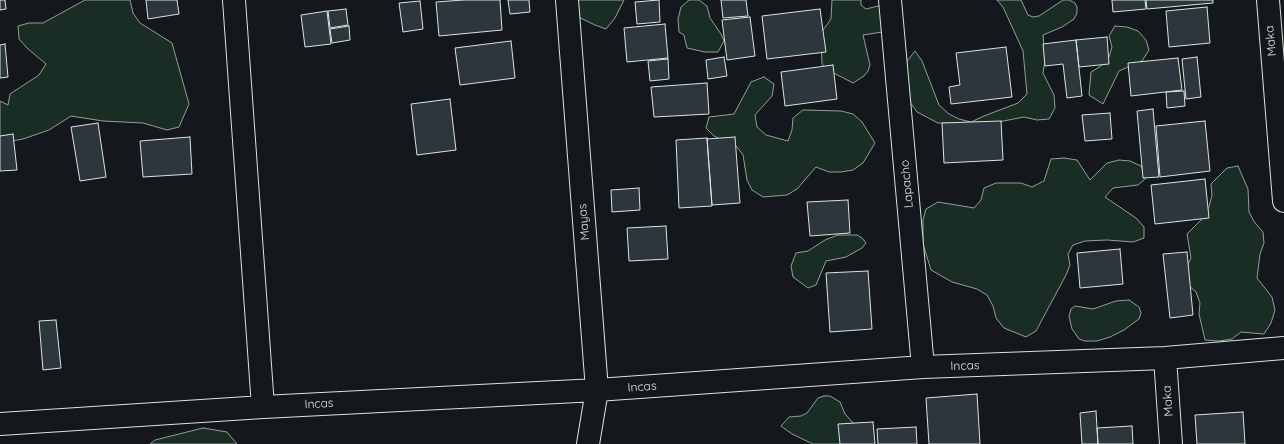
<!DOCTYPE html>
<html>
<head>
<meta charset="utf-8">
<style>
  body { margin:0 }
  canvas { display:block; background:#14181c }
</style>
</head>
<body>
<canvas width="1284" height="444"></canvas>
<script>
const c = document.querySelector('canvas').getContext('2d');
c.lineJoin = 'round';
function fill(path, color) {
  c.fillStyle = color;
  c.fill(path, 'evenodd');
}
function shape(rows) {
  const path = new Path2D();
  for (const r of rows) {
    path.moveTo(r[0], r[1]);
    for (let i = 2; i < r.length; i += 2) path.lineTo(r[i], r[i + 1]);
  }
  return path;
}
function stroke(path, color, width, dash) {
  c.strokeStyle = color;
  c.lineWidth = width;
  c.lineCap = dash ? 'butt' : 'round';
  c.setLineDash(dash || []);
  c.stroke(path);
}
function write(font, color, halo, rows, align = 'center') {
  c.font = font + ' Quicksand,sans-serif';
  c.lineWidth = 3;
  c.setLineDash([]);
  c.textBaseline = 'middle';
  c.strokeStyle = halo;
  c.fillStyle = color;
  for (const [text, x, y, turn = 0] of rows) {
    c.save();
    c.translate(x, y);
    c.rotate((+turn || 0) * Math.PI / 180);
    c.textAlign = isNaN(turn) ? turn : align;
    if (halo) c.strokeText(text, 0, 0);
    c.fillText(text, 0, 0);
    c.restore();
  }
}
const green = shape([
  [85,0,130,0,133,13,140,23,172,43,189,104,179,127,167,130,143,123,103,121,71,116,49,130,23,139,0,143,0,101,8,105,10,94,39,75,46,64,27,48,19,39,18,26,29,23,43,23,85,0],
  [565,0,624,0,615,18,606,29,595,25,570,13,565,0],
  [689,0,699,0,707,6,710,18,721,34,724,41,718,52,705,52,687,48,684,35,679,32,678,19,681,7,689,0],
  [832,0,861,0,861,5,866,9,878,6,884,9,882,32,863,35,870,65,868,71,864,76,853,83,826,69,822,64,821,33,831,19,832,0],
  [997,0,1021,0,1028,15,1033,17,1039,16,1063,0,1069,0,1075,3,1077,7,1077,13,1074,19,1062,27,1043,35,1045,61,1043,73,1054,95,1055,108,1049,119,1037,120,1024,117,988,124,938,123,917,112,903,92,900,70,915,51,922,61,939,105,949,114,959,119,971,122,984,116,1018,103,1027,94,1023,51,1003,7,997,0],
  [1115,26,1127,27,1138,31,1146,40,1149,50,1142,61,1119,71,1103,104,1089,95,1091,72,1101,66,1109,57,1112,47,1109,36,1115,26],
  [764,77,774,84,772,96,755,115,757,127,766,135,788,141,792,130,793,118,803,110,841,111,853,114,862,122,875,143,863,163,853,170,841,172,829,172,816,167,797,189,787,195,763,197,752,190,747,180,743,155,737,147,714,136,706,128,709,117,734,114,751,82,764,77],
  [1064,158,1077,160,1090,180,1107,163,1119,160,1130,161,1141,166,1146,178,1138,185,1113,188,1105,197,1136,218,1144,227,1144,238,1133,242,1107,240,1085,241,1073,245,1068,254,1070,265,1066,275,1036,331,1026,337,1004,328,996,318,993,306,987,295,977,289,952,282,931,270,923,244,923,220,926,209,938,202,974,208,981,200,984,188,996,183,1021,183,1032,187,1044,181,1051,159,1064,158],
  [1238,166,1248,189,1249,212,1255,223,1263,232,1264,243,1260,254,1257,278,1272,297,1275,310,1271,323,1264,334,1241,332,1232,339,1219,341,1205,340,1199,314,1200,303,1196,292,1187,284,1185,270,1191,258,1187,234,1203,218,1209,207,1212,195,1211,184,1227,168,1238,166],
  [838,235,857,235,862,238,866,243,862,248,846,257,826,261,816,285,808,288,793,277,791,266,796,253,808,251,825,240,838,235],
  [1129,300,1139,307,1141,313,1139,319,1124,330,1110,337,1097,341,1085,341,1079,339,1072,329,1069,316,1071,309,1075,306,1093,309,1116,301,1129,300],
  [824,396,830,396,840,402,845,414,857,427,861,444,813,444,792,434,781,426,789,417,801,416,807,413,818,398,824,396],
  [203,428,227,432,237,444,150,444,155,440,203,428]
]);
const building = shape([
  [0,0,5,0,6,9,0,10,0,0],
  [146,0,177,0,179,14,148,19,146,0],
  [463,0,500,0,502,30,439,36,436,2,463,0],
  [508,0,529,0,530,12,510,14,508,0],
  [659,0,660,22,637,24,635,2,659,0],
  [721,0,746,0,748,16,723,18,721,0],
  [1112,0,1145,0,1146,9,1113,12,1112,0],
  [1146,0,1213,0,1213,3,1147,9,1146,0],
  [420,1,423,29,403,32,399,3,420,1],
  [1207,7,1210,43,1169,47,1166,11,1207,7],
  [346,9,348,25,330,28,328,11,346,9],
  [820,9,826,52,767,59,762,16,820,9],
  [327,11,331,44,305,47,301,15,327,11],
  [750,17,755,56,727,60,722,20,750,17],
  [665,24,668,58,627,62,624,28,665,24],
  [349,26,350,40,332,43,330,29,349,26],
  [1107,37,1109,64,1079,67,1076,40,1107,37],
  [1076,40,1082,96,1067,98,1063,64,1045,66,1043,44,1076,40],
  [511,41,515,78,460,85,455,48,511,41],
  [5,44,8,77,0,78,0,45,5,44],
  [1006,47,1012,97,951,104,949,87,960,85,956,53,1006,47],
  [724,57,727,76,708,79,706,60,724,57],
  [1197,57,1201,97,1186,99,1182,59,1197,57],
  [1178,58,1182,90,1131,96,1128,63,1178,58],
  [668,59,669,79,650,81,648,61,668,59],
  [833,65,837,99,785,106,781,72,833,65],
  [707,83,709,114,654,117,651,87,707,83],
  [1184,91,1185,106,1167,108,1166,92,1184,91],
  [450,99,456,150,417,155,411,104,450,99],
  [1153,109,1159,177,1143,178,1137,111,1153,109],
  [1110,113,1112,139,1085,141,1082,115,1110,113],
  [1001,121,1003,160,944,163,942,123,1001,121],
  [1205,121,1210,171,1160,177,1156,126,1205,121],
  [98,123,106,177,80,181,71,127,98,123],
  [13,134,17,170,0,171,0,136,13,134],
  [190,137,192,174,143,177,140,141,190,137],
  [735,137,740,203,712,205,707,139,735,137],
  [707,138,712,206,679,208,676,140,707,138],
  [1205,179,1209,218,1155,224,1151,185,1205,179],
  [639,188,640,210,612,212,611,190,639,188],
  [848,200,850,233,810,236,807,202,848,200],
  [666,226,668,259,629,261,627,228,666,226],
  [1120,249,1123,284,1080,288,1077,253,1120,249],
  [1187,252,1193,315,1170,318,1163,254,1187,252],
  [868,271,872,329,830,332,826,273,868,271],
  [56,320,61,368,43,370,39,321,56,320],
  [977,394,980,444,929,444,926,398,977,394],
  [1096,411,1098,444,1082,444,1080,413,1096,411],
  [1243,412,1245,444,1197,444,1195,415,1243,412],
  [873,422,875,444,840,444,838,424,873,422],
  [1132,426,1133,444,1098,444,1097,428,1132,426],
  [916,427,917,444,878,444,877,429,916,427]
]);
const street = shape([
  [234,0,263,407],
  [567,0,597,390,588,444],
  [890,0,923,367],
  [1268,0,1284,201],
  [1165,358,1171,444],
  [0,424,263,407,597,390,923,367,1165,358,1284,348]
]);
const streetNames = [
  ["Maka",1271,41,-95],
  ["Lapacho",907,184,-95],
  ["Mayas",584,222,-95],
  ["Incas",965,366,-2],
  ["Incas",642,387,-4],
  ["Maka",1168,401,-94],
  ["Incas",319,404,-3]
];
fill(green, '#1a2d24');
stroke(green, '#939e99', 1);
fill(building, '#2c363c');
stroke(building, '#d8e6dc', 1);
stroke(street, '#d8e6dc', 24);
stroke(street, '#14181c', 22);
write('12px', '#d8e6dc', '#14181c', streetNames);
</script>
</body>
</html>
